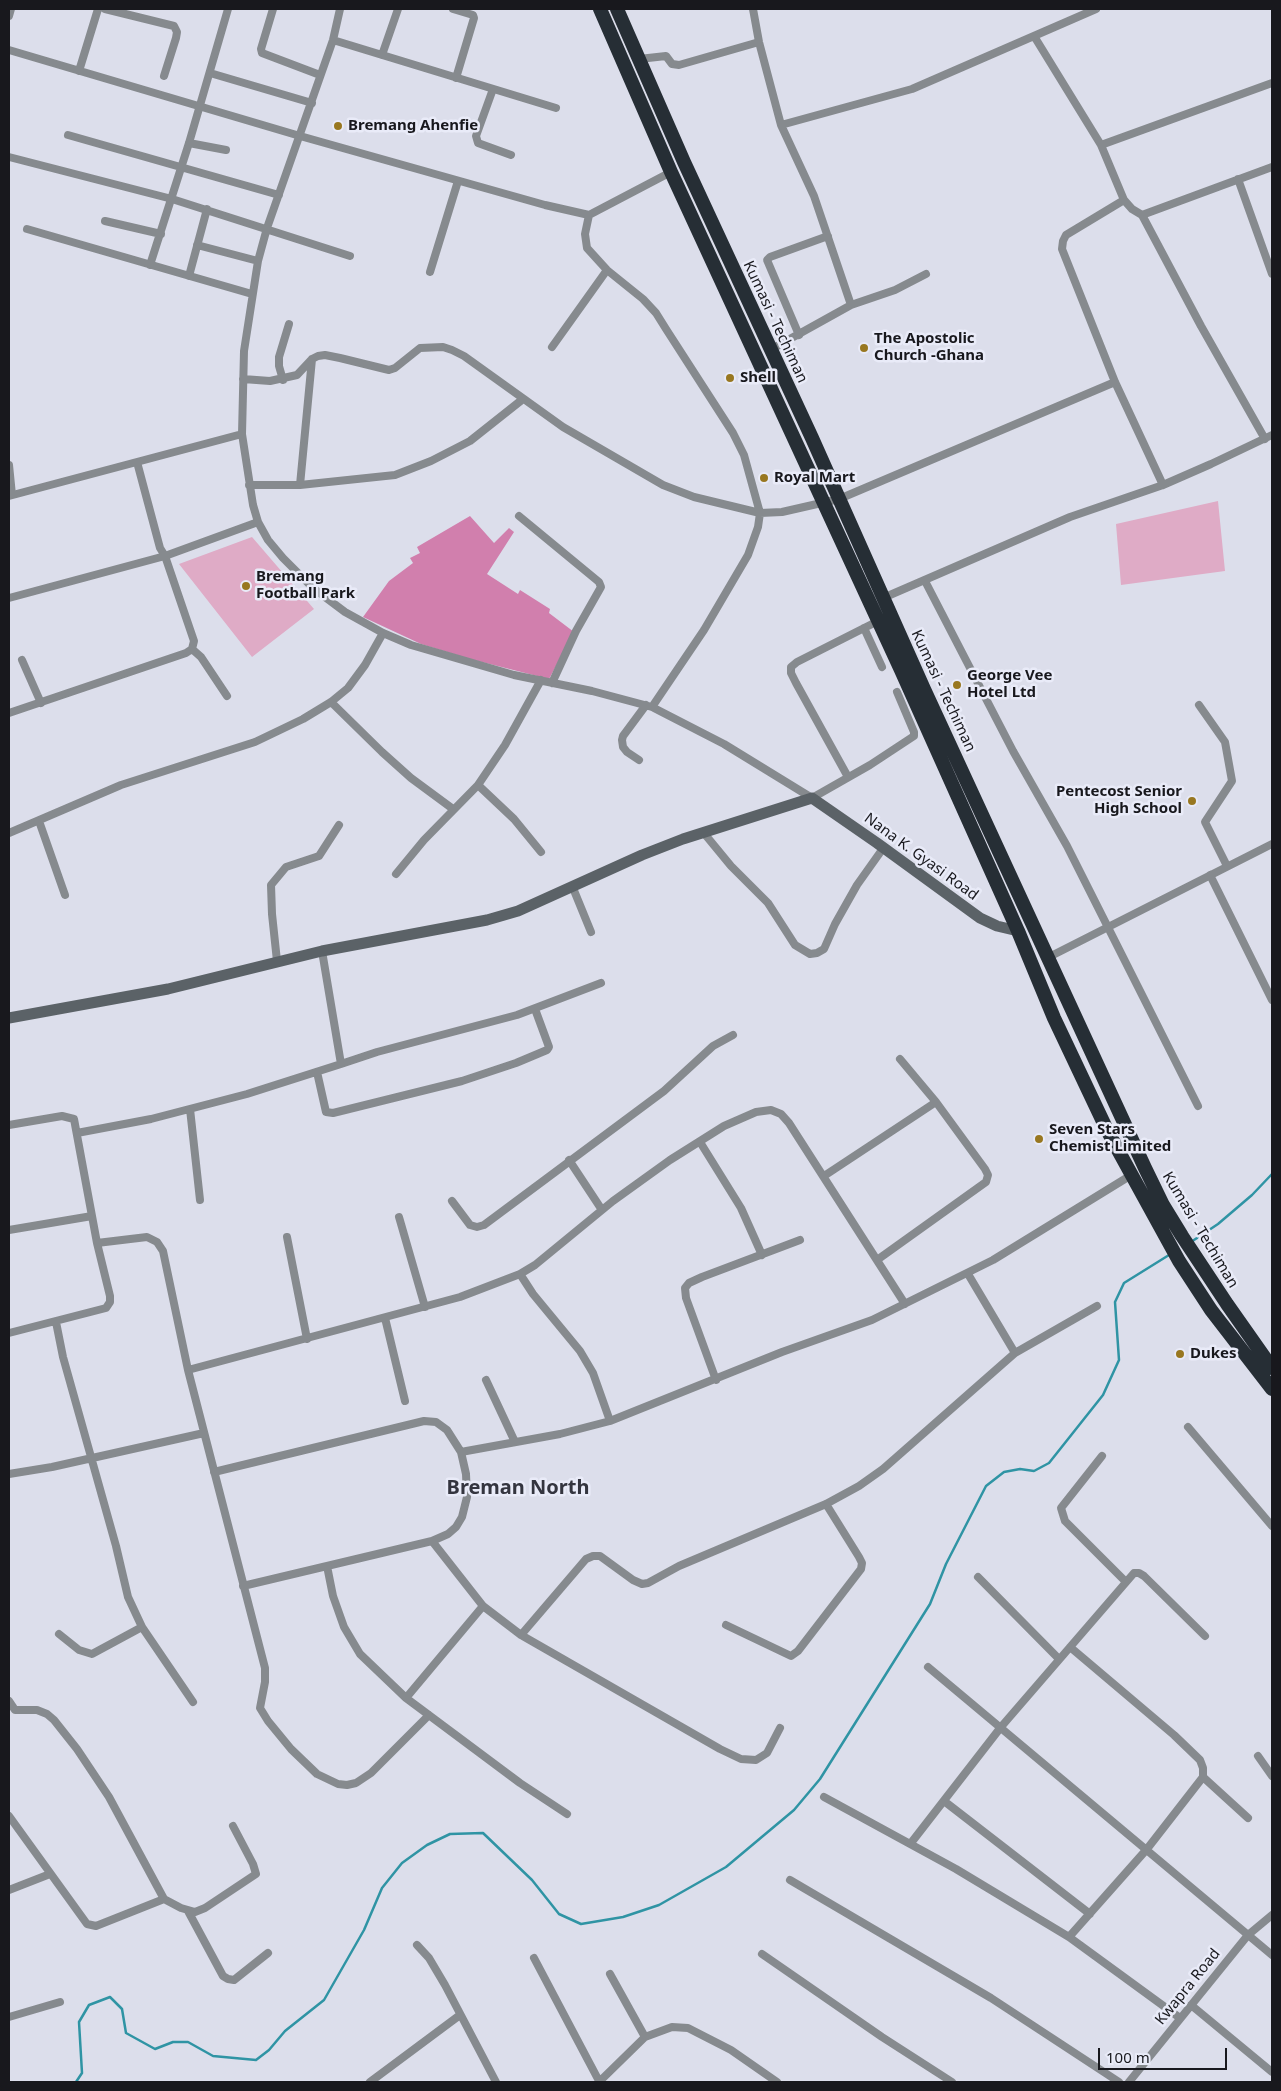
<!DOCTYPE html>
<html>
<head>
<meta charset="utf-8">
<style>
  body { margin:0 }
  #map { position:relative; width:1281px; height:2091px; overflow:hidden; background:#dcdeeb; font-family:"Noto Sans",sans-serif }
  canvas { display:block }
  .frame { position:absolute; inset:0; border:10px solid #18181d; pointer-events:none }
  .scale { position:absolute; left:1098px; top:2048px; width:129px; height:22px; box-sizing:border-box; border:2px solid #18181d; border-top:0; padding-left:6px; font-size:15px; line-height:18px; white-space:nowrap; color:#18181d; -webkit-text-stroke:4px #e9ebf8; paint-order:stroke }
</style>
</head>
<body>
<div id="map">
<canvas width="1281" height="2091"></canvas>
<div class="frame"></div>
<div class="scale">100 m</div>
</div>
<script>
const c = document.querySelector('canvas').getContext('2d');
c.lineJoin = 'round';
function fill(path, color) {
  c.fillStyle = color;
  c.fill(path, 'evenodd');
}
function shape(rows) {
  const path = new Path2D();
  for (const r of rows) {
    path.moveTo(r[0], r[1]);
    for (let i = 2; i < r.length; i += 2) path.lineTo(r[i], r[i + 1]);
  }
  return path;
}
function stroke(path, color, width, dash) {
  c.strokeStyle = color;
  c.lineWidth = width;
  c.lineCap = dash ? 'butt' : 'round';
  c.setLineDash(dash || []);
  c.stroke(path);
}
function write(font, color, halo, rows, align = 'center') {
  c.font = font + ' "Noto Sans",sans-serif';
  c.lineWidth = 5;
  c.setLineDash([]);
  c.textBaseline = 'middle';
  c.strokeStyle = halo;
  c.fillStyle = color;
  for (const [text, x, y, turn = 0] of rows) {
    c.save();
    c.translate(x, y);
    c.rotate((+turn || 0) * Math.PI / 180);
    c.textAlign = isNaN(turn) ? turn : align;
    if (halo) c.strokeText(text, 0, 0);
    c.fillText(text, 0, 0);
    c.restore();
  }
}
const green = shape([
  [1218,501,1225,571,1121,585,1116,524],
  [252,537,314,609,252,657,179,564]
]);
const forest = shape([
  [470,516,494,543,509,528,514,532,487,574,518,594,520,590,550,609,549,613,574,632,549,679,470,659,421,644,363,617,389,581,413,563,410,558,420,553,417,547]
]);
const stream = shape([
  [1191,1242,1218,1224,1252,1195,1272,1174],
  [76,2082,82,2073,79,2022,89,2005,110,1997,122,2009,126,2033,155,2049,173,2042,188,2042,213,2056,256,2060,269,2050,285,2031,324,2000,364,1930,382,1888,402,1863,427,1845,450,1834,483,1833,532,1880,559,1914,581,1924,623,1917,659,1905,726,1867,794,1810,820,1779,930,1604,946,1564,986,1486,1004,1472,1020,1469,1034,1471,1049,1463,1103,1395,1119,1360,1115,1302,1124,1283,1169,1255]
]);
const street = shape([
  [105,9,174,26,177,32,176,38,164,76],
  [273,9,261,49,262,53,320,75],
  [340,9,333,40,267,228,258,261,244,351,242,434,253,505,258,522,268,540,283,558,313,588,345,612,383,633,411,645,514,675,592,691,652,707,724,744,812,798,870,765,914,736,914,732,897,692],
  [453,9,473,15,474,18,456,78],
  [753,9,759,42,781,125,814,196,851,305,770,350],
  [9,16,11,9],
  [1034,36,1101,145,1124,200,1132,209,1142,215,1272,167],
  [333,40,556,108],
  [9,50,300,136,545,205,589,215,671,172],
  [382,55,398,9],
  [639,59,666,56,672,64,679,65,759,42],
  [79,71,98,9],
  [210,73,312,103],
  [493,89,476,136,478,143,511,155],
  [781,125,912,89,1096,9],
  [68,135,279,195],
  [189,143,226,150],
  [1101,145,1272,83],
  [9,157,172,199,350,256],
  [1238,179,1272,274],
  [1124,200,1066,235,1063,241,1062,249,1115,382,1163,485],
  [589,215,585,234,587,248,607,270,643,299,656,313,666,329,733,433,744,455,760,513,758,527,748,555,704,630,652,707],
  [1142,215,1201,326,1265,439],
  [105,221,161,234],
  [27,229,252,294],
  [197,245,258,261],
  [150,265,189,143,228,9],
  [430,272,458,181],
  [189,276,207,209],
  [851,305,895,290,926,274],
  [799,335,767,260,770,257,828,236],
  [552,347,607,270],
  [243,379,270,381,297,375,312,359,318,356,325,355,340,358,389,370,395,368,420,348,443,347,452,350,464,356,563,427,663,485,694,497,760,513,782,512,839,499,1115,382],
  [283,380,279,366,279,357,289,324],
  [9,465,12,495],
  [249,485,300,485,395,475,431,461,470,441,523,399],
  [300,485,312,359],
  [9,496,242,434],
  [519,516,599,582,601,587,576,631,552,683],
  [925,581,1013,751,1067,846,1198,1106],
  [9,598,165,556,258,522],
  [883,598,1070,517,1163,485,1211,464,1272,435],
  [864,628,882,667],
  [192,649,201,657,227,696],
  [22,660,41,703],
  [331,702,382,752,411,778,453,809],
  [1199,705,1225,742,1232,781,1205,822,1227,866],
  [9,713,186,653,192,649,194,641,165,556,160,548,137,462],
  [639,760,627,752,623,747,622,740,623,736,646,705],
  [848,777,796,683,791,673,791,667,797,662,878,621],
  [478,785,514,819,541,852],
  [39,821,65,895],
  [703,832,731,866,768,903,795,945,810,954,817,953,824,949,835,924,857,885,884,847],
  [9,833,121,785,255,742,303,719,331,702,348,688,365,665,383,633],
  [396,874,424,840,478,785,505,745,541,680],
  [1210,875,1272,1000],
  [573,888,591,932],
  [1047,958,1272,844],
  [277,961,272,914,271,885,286,867,319,856,339,825],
  [341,1064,377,1052,517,1015,601,983],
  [317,1072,326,1112,333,1113,462,1081,516,1063,547,1050,549,1047,535,1009],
  [190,1109,200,1200],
  [9,1125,62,1116,74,1119,97,1243,147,1237,157,1242,163,1251,188,1370,265,1668,265,1682,260,1708,268,1721,291,1749,317,1774,338,1784,347,1785,356,1783,371,1773,429,1715],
  [77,1133,151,1119,247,1094,341,1064,322,951],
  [700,1142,741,1208,762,1255],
  [569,1160,602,1210],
  [824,1176,936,1102],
  [452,1201,470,1225,477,1227,484,1225,664,1091,713,1046,733,1035],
  [399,1217,425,1307],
  [9,1230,92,1216],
  [287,1237,307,1339],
  [877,1260,986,1182,988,1175,985,1169,936,1102,900,1059],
  [520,1274,533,1294,580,1351,593,1373,610,1421],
  [385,1318,405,1401],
  [56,1322,63,1357,116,1546,128,1597,142,1627,193,1702],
  [9,1333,106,1308,110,1302,110,1296,97,1243],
  [1015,1353,1097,1306],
  [188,1370,460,1297,520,1274,535,1265,613,1201,670,1160,724,1126,756,1112,771,1110,781,1114,789,1123,905,1304],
  [486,1380,515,1442],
  [716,1380,686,1298,685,1288,689,1283,702,1277,800,1240],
  [1188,1427,1272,1526],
  [461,1452,560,1434,610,1421,782,1352,872,1320,993,1260,1133,1174],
  [1102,1456,1061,1508,1065,1521,1126,1582],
  [214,1472,424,1421,436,1422,447,1430,461,1452,466,1474,467,1497,462,1517,456,1527,448,1534,432,1541,243,1586],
  [9,1474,52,1467,204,1433],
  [432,1541,483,1606,521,1635,720,1749,741,1759,756,1760,767,1753,780,1728],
  [327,1566,333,1596,344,1627,360,1654,406,1698,520,1783,567,1814],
  [978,1577,1059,1659],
  [726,1625,791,1656,798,1651,861,1569,862,1563,859,1557,826,1504],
  [59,1634,79,1650,92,1654,142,1627],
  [521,1635,586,1559,593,1556,600,1556,633,1580,642,1584,648,1583,679,1566,826,1504,859,1486,883,1469,1015,1353,968,1274],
  [928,1667,1272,1955],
  [406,1698,483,1606],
  [9,1701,15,1710,37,1710,47,1714,54,1720,77,1749,109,1797,164,1899,181,1908,195,1912,205,1908,256,1874,253,1864,233,1826],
  [1258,1756,1272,1776],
  [1203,1777,1248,1818],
  [824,1797,956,1869,1069,1937,1180,2018],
  [944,1801,1090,1914],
  [9,1816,87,1924,96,1926,164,1899],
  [911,1843,1001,1727,1134,1573,1139,1573,1144,1576,1205,1636],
  [790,1880,991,1998,1119,2082],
  [9,1890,50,1874],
  [188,1911,223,1976,228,1979,234,1980,268,1953],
  [1069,1937,1147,1849,1203,1777,1203,1768,1200,1760,1174,1735,1070,1647],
  [417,1945,429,1958,445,1985,496,2082],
  [762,1954,882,2037,952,2082],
  [534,1958,599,2081],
  [610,1974,645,2037],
  [1191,2005,1272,2072],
  [9,2017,60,2002],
  [370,2082,460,2015],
  [599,2082,645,2037,672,2027,688,2028,731,2050,777,2082],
  [1129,2082,1248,1935,1272,1915]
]);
const secondary = shape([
  [9,1018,168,989,322,951,487,920,518,911,642,855,683,839,812,798,877,843,980,918,997,926,1018,931]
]);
const highway = shape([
  [600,9,671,172,901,670,1018,931,1054,1018,1107,1130,1179,1261,1211,1310,1272,1389],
  [617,9,684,162,812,438,924,689,1145,1168,1163,1205,1182,1236,1227,1304,1272,1368]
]);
const markers = [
  [338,126,5,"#987720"],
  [864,348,5,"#987720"],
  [730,378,5,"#987720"],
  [764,478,5,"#987720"],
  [246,586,5,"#987720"],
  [957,685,5,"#987720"],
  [1192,801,5,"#987720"],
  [1039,1139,5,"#987720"],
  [1180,1354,5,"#987720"]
];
const poiNames = [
  ["Bremang Ahenfie",348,126],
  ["The Apostolic",874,339],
  ["Church -Ghana",874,356],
  ["Shell",740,378],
  ["Royal Mart",774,478],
  ["Bremang",256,577],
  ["Football Park",256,594],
  ["George Vee",967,676],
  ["Hotel Ltd",967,693],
  ["Pentecost Senior",1182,792,"right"],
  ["High School",1182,809,"right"],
  ["Seven Stars",1049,1130],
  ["Chemist Limited",1049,1147],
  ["Dukes",1190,1354]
];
const streetNames = [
  ["Kumasi - Techiman",775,322,65],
  ["Kumasi - Techiman",943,691,65],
  ["Nana K. Gyasi Road",921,857,36],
  ["Kumasi - Techiman",1200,1230,59],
  ["Kwapra Road",1188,1987,-51]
];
const districtNames = [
  ["Breman North",518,1488]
];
fill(green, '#dfabc6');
fill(forest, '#d17fad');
stroke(stream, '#2f94a4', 2.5);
stroke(street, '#868a8e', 8);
stroke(secondary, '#5b6267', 11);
stroke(highway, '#262e35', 14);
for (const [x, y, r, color] of markers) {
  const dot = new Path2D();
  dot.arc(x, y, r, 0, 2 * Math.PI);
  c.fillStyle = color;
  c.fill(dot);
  stroke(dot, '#e9ebf8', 2);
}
write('bold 15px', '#18181d', '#e9ebf8', poiNames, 'left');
write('15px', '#18181d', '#e9ebf8', streetNames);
write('bold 20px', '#34353f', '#e9ebf8', districtNames);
</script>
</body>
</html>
